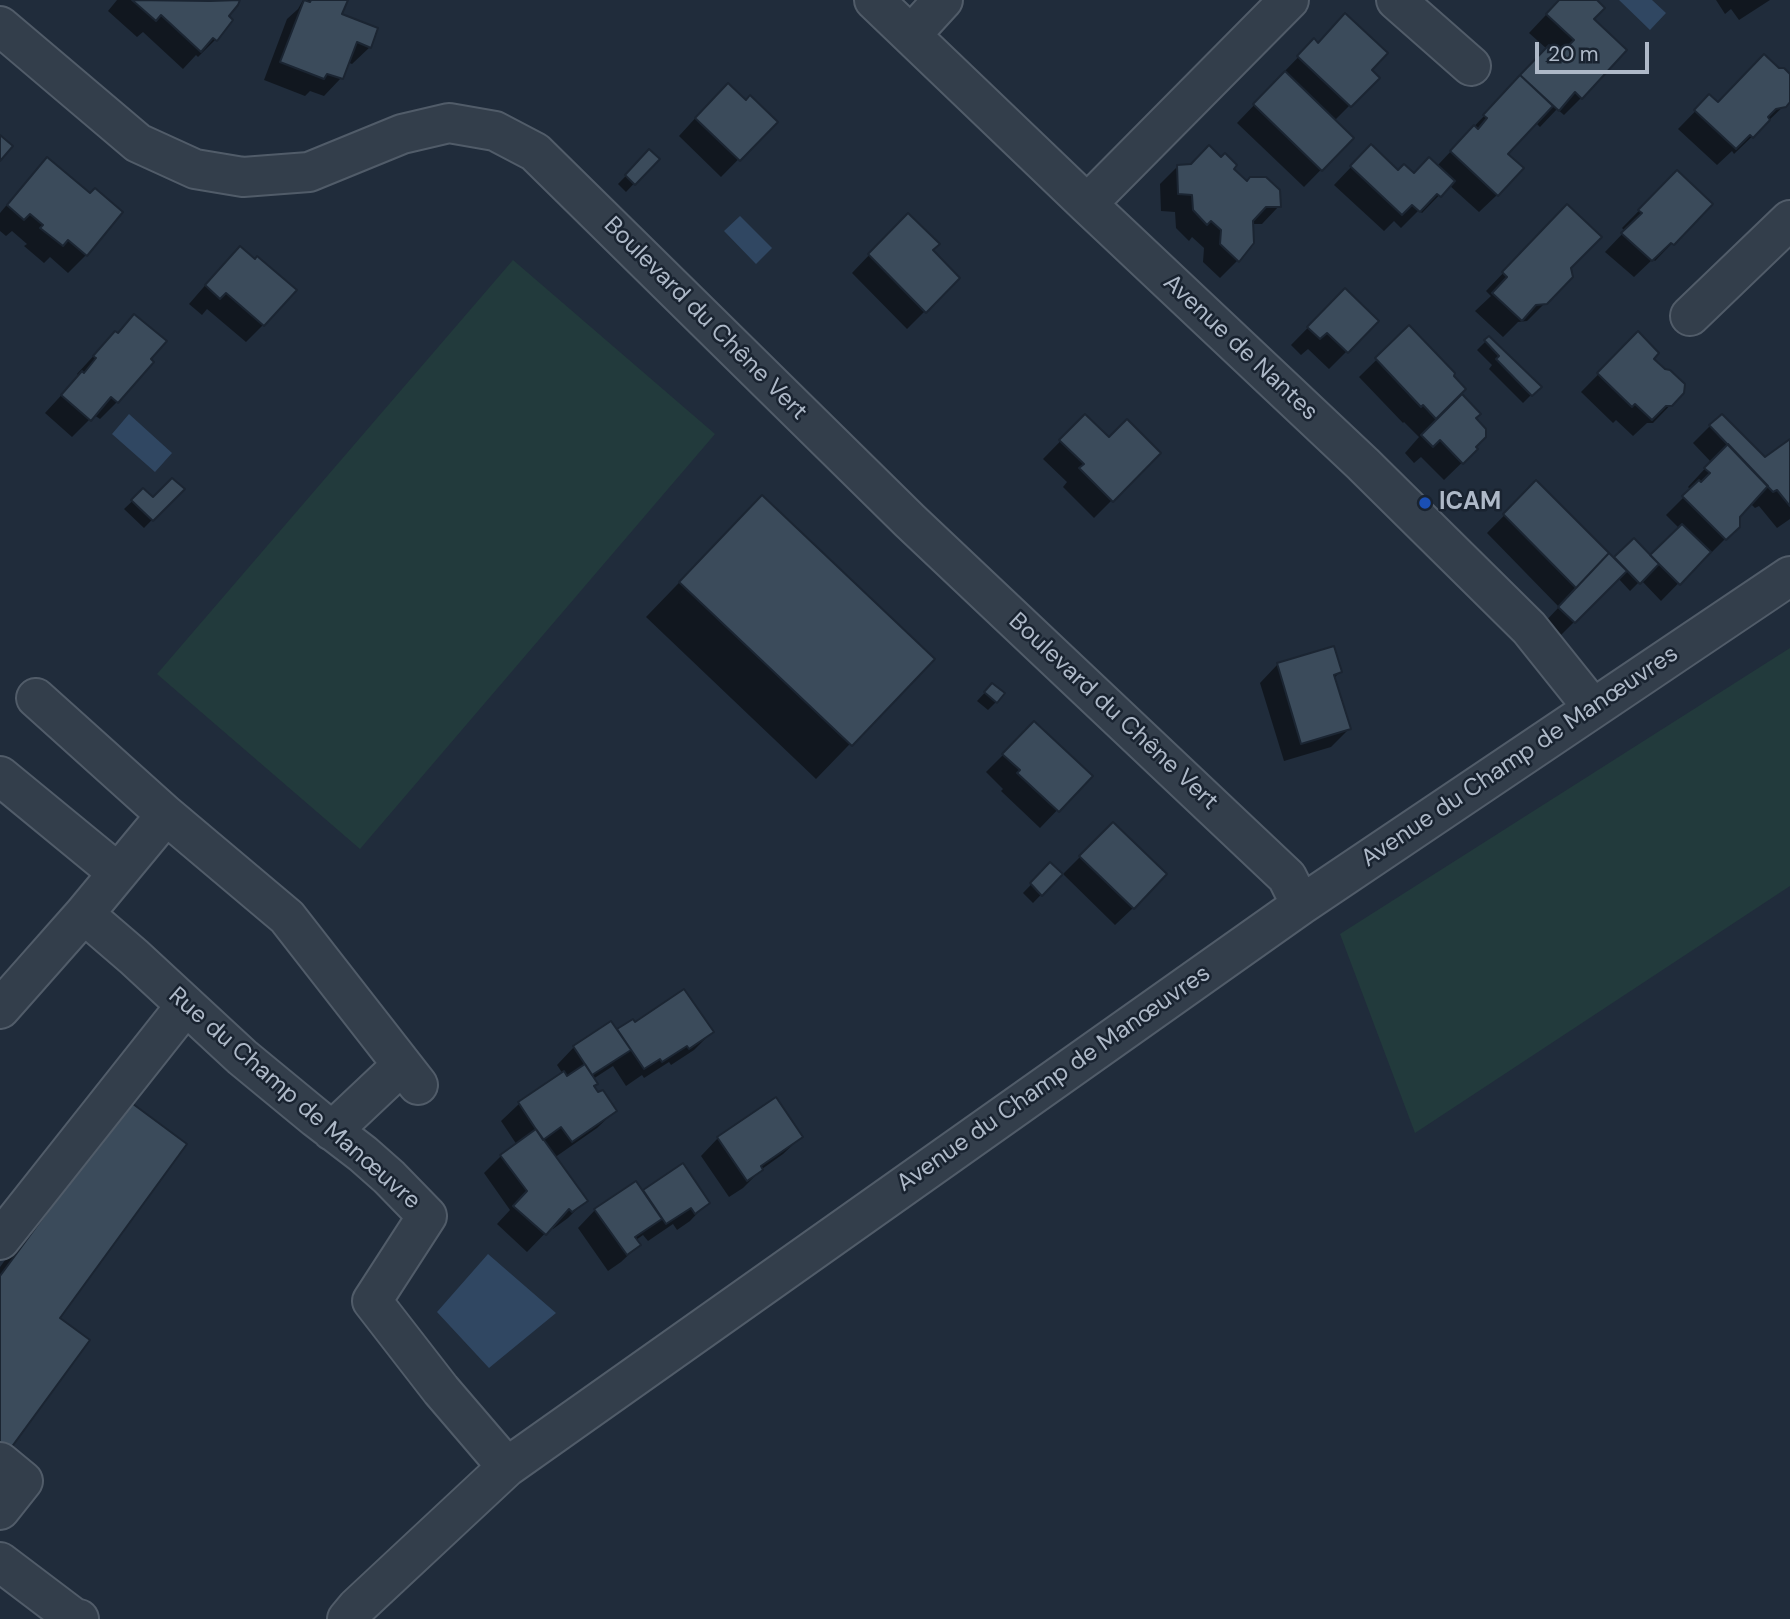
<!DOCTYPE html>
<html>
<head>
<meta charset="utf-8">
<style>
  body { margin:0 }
  #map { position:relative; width:1790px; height:1619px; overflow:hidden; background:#202c3b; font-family:"DM Sans",sans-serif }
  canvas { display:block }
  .scale { position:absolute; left:1535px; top:42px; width:114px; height:32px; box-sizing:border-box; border:4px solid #aeb9c8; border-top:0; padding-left:9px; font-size:21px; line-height:24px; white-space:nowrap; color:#aeb9c8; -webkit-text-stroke:5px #192330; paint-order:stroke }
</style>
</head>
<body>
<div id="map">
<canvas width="1790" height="1619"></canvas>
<div class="scale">20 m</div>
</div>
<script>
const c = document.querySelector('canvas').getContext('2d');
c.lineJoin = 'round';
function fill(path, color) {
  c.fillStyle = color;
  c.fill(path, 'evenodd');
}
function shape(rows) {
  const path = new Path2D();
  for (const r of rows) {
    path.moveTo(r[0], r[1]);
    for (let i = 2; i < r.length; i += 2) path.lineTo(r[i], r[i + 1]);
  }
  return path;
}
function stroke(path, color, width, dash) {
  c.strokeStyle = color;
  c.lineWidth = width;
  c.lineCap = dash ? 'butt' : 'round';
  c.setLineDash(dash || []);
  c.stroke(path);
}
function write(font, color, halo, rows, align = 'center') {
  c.font = font + ' "DM Sans",sans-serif';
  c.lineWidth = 5;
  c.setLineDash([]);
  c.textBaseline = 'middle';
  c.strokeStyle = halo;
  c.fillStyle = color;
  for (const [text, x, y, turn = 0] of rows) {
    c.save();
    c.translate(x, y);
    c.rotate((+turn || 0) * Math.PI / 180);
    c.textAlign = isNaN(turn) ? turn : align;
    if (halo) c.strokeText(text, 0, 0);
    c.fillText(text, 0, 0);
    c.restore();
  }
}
const green = shape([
  [513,260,715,434,360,849,157,674],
  [1790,648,1790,886,1415,1133,1340,934]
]);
const water = shape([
  [1619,0,1652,0,1666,13,1650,30],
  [740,216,772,248,756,264,724,231],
  [129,414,172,453,155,472,112,434],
  [488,1254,556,1313,489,1368,437,1312]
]);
const shadow = shape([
  [117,0,206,0,210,3,213,0,237,0,236,5,226,16,215,40,198,57,196,55,183,69,143,32,137,37,108,11],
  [303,0,346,0,340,15,370,47,352,64,347,62,341,78,324,96,310,91,305,96,264,80,287,19,298,9],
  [1560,0,1594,0,1581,98,1564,115,1557,109,1540,127,1535,122,1506,154,1497,195,1479,212,1449,185,1422,213,1419,210,1401,228,1394,221,1384,231,1334,185,1371,146,1398,172,1413,175,1437,166,1547,49,1529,33],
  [1716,0,1770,0,1739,20,1731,9,1725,14],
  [1314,41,1318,45,1370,71,1377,78,1334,121,1352,138,1304,187,1237,123,1282,76,1281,75],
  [1778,70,1790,76,1790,100,1734,154,1732,151,1717,165,1678,129,1709,97,1718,104],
  [710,102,745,103,775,122,721,177,679,136],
  [649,152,657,159,626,192,618,184],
  [48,160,90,195,121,213,86,255,68,273,50,257,44,263,24,246,27,244,12,231,6,236,0,231,0,213,30,177],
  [1178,166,1232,169,1247,183,1279,206,1262,224,1252,224,1238,260,1220,278,1203,262,1204,248,1192,237,1189,241,1176,228,1175,212,1161,211,1160,184],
  [1677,172,1710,204,1655,261,1653,259,1634,277,1605,252,1625,231,1622,228],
  [1550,224,1571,277,1527,321,1518,322,1503,337,1475,311,1491,296,1486,291],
  [891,232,931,251,958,278,907,329,852,273],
  [222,266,263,325,246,342,207,309,202,315,189,304],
  [1345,290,1377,321,1329,369,1308,349,1301,355,1291,345],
  [1409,328,1459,394,1478,414,1473,419,1474,447,1476,449,1444,480,1421,457,1414,463,1405,453,1419,437,1404,422,1403,423,1359,377],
  [1638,334,1651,359,1683,392,1653,423,1647,423,1633,436,1616,420,1613,423,1581,392],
  [1489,338,1539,387,1523,403,1489,369,1492,365,1477,350],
  [98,351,117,402,100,419,94,415,72,437,45,413,79,376,77,374],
  [1085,416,1109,440,1159,453,1094,518,1063,487,1067,482,1043,459],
  [1710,426,1764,459,1790,441,1790,519,1777,528,1759,506,1755,508,1750,503,1738,516,1738,526,1707,557,1706,555,1661,601,1641,580,1630,591,1618,578,1557,639,1542,625,1559,607,1487,533,1536,483,1613,560,1634,540,1651,557,1679,528,1666,515,1691,490,1688,487,1711,462,1693,443],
  [182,489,144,528,124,509,143,491,152,499],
  [728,532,932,659,816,779,646,617],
  [1333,648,1340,672,1333,679,1349,729,1331,747,1284,761,1260,683,1277,665],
  [992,685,996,702,988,710,977,701],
  [1034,724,1090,776,1040,828,1001,791,1003,789,986,772],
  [1113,824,1133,908,1115,925,1063,874],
  [1050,865,1061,874,1033,903,1023,893],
  [632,1021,634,1024,712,1032,694,1050,671,1065,669,1062,644,1078,642,1075,626,1086,613,1066,593,1079,593,1087,615,1111,597,1128,554,1158,585,1201,568,1218,553,1229,552,1226,527,1252,497,1224,510,1210,484,1173,501,1156,517,1145,501,1121,519,1104,563,1074,557,1065,574,1047,617,1031],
  [801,1137,783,1154,762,1169,743,1188,729,1197,701,1156,718,1138],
  [95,1138,57,1318,0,1460,0,1267],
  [682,1166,707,1203,690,1221,677,1230,673,1224,648,1241,643,1235,636,1240,639,1245,621,1262,608,1271,578,1228,595,1210,642,1193]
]);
const building = shape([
  [132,0,210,1,240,0,238,5,229,16,233,20,217,41,213,38,201,52,161,15,156,21,132,0],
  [304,0,310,2,311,0,348,0,342,14,378,28,371,48,357,42,343,79,327,74,324,79,280,62,304,0],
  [1559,0,1597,0,1605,8,1594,19,1627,50,1582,99,1575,92,1559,111,1520,75,1549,45,1560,54,1574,40,1546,14,1559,0],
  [1345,13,1388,53,1372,70,1380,78,1351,107,1297,56,1314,38,1318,43,1345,13],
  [1764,54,1779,68,1784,68,1790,74,1790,102,1786,107,1776,109,1768,117,1770,120,1753,138,1750,135,1736,149,1694,110,1709,94,1718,102,1764,54],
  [1285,71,1354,138,1322,171,1253,104,1285,71],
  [1520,75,1553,106,1508,154,1524,168,1498,196,1450,151,1474,125,1478,129,1487,118,1483,115,1520,75],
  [728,83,746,100,750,95,778,122,740,161,695,118,728,83],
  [0,135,13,146,0,161,0,135],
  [1371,144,1398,170,1404,164,1414,173,1429,157,1455,181,1441,197,1437,194,1420,212,1412,205,1402,215,1350,166,1371,144],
  [1209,145,1221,157,1225,153,1237,165,1234,169,1247,181,1250,177,1266,177,1280,190,1281,207,1266,207,1253,221,1254,243,1239,262,1220,244,1221,230,1211,221,1207,225,1193,210,1192,195,1178,194,1177,165,1191,164,1209,145],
  [649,149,660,159,635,185,625,175,649,149],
  [47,157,90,193,95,188,123,212,87,256,68,240,63,246,40,228,43,225,30,214,24,220,7,205,47,157],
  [1677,170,1713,204,1674,245,1671,243,1652,261,1621,233,1642,213,1638,210,1677,170],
  [1567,204,1602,237,1571,268,1573,277,1547,304,1536,305,1522,321,1492,293,1507,277,1502,272,1567,204],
  [908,213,940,244,933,250,960,278,926,313,868,254,908,213],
  [240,246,255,259,257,256,297,290,264,326,226,293,220,299,205,285,240,246],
  [1345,288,1379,321,1348,353,1327,333,1320,339,1307,327,1345,288],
  [134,314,167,341,151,359,154,362,118,403,111,397,91,421,61,395,82,371,84,373,96,358,93,356,115,331,118,333,134,314],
  [1409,325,1455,373,1454,376,1466,389,1436,419,1423,405,1421,407,1375,358,1409,325],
  [1638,331,1659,353,1654,359,1665,369,1670,370,1685,384,1684,393,1672,406,1666,406,1652,420,1635,404,1632,407,1597,373,1638,331],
  [1489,336,1542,387,1532,396,1496,359,1499,356,1484,340,1489,336],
  [1462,394,1481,414,1476,418,1486,429,1486,437,1476,447,1478,449,1463,464,1440,440,1433,447,1421,435,1462,394],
  [1085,414,1109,437,1127,419,1161,453,1113,502,1079,468,1084,464,1059,440,1085,414],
  [1722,414,1765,457,1790,439,1790,506,1777,490,1773,492,1709,425,1722,414],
  [1728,444,1768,486,1740,517,1740,527,1726,540,1682,496,1699,480,1701,482,1710,473,1704,468,1728,444],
  [172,478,185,489,153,521,131,500,143,488,153,497,172,478],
  [1536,480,1609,553,1576,588,1503,514,1536,480],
  [762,495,935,659,852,746,679,582,762,495],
  [1682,524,1711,552,1680,585,1650,555,1682,524],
  [1634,538,1659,564,1640,584,1614,557,1634,538],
  [1609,553,1627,571,1575,623,1558,607,1609,553],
  [1334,646,1342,672,1334,675,1351,729,1301,744,1277,663,1334,646],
  [992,683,1005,693,997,703,984,692,992,683],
  [1034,721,1093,776,1059,812,1017,773,1020,770,1002,754,1034,721],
  [1113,822,1167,874,1134,909,1079,856,1113,822],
  [1050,862,1063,874,1042,896,1030,883,1050,862],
  [684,989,714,1032,689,1049,687,1046,662,1062,660,1059,644,1069,617,1029,633,1019,635,1022,684,989],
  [611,1021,631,1050,592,1075,573,1046,611,1021],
  [585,1064,598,1084,594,1086,598,1092,603,1090,617,1111,572,1142,561,1127,543,1140,518,1102,564,1071,567,1076,585,1064],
  [776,1097,803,1137,761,1166,763,1170,747,1181,717,1137,776,1097],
  [129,1101,187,1144,60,1318,90,1340,0,1463,0,1276,129,1101],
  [536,1129,588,1201,572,1212,569,1209,546,1235,513,1206,527,1191,500,1155,536,1129],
  [683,1163,710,1203,695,1214,691,1208,666,1224,643,1190,683,1163],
  [636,1181,662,1219,635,1237,641,1245,627,1255,594,1209,636,1181]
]);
const minor = shape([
  [874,0,1087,204,1363,464,1529,628,1593,708],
  [1396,0,1471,66],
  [0,26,138,143,195,169,243,177,309,172,402,134,449,123,495,131,535,152,910,521,1287,877,1301,905],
  [911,35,943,0],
  [1087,204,1289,0],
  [1690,316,1790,220],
  [36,698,166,815,84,914],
  [0,776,118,873],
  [166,815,287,917,418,1085],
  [0,1009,84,914,134,957,242,1057,316,1118,363,1154,389,1177,427,1216,372,1301,441,1390,507,1467],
  [332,1131,402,1065],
  [0,1240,186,1005],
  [0,1510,23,1481,0,1462],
  [0,1562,74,1618,79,1619],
  [347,1619,357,1607,507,1467,1301,905,1790,576]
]);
const markers = [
  [1425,503,7,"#1a4fb4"]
];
const streetNames = [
  ["Boulevard du Chêne Vert",705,319,45],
  ["Avenue de Nantes",1240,348,43],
  ["Boulevard du Chêne Vert",1113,712,43],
  ["Avenue du Champ de Manœuvres",1520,757,-34],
  ["Avenue du Champ de Manœuvres",1054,1079,-35],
  ["Rue du Champ de Manœuvre",294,1099,41]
];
const poiNames = [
  ["ICAM",1439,503]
];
fill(green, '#223a3c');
fill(water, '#304762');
fill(shadow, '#0007');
fill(building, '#3b4b5b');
stroke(building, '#1b2532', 2);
stroke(minor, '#515c69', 42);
stroke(minor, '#333e4b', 38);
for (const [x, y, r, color] of markers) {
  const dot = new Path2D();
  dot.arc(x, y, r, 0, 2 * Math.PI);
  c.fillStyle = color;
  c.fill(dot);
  stroke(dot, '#192330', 2.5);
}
write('24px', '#aeb9c8', '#192330', streetNames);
write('bold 24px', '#aeb9c8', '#192330', poiNames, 'left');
</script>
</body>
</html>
